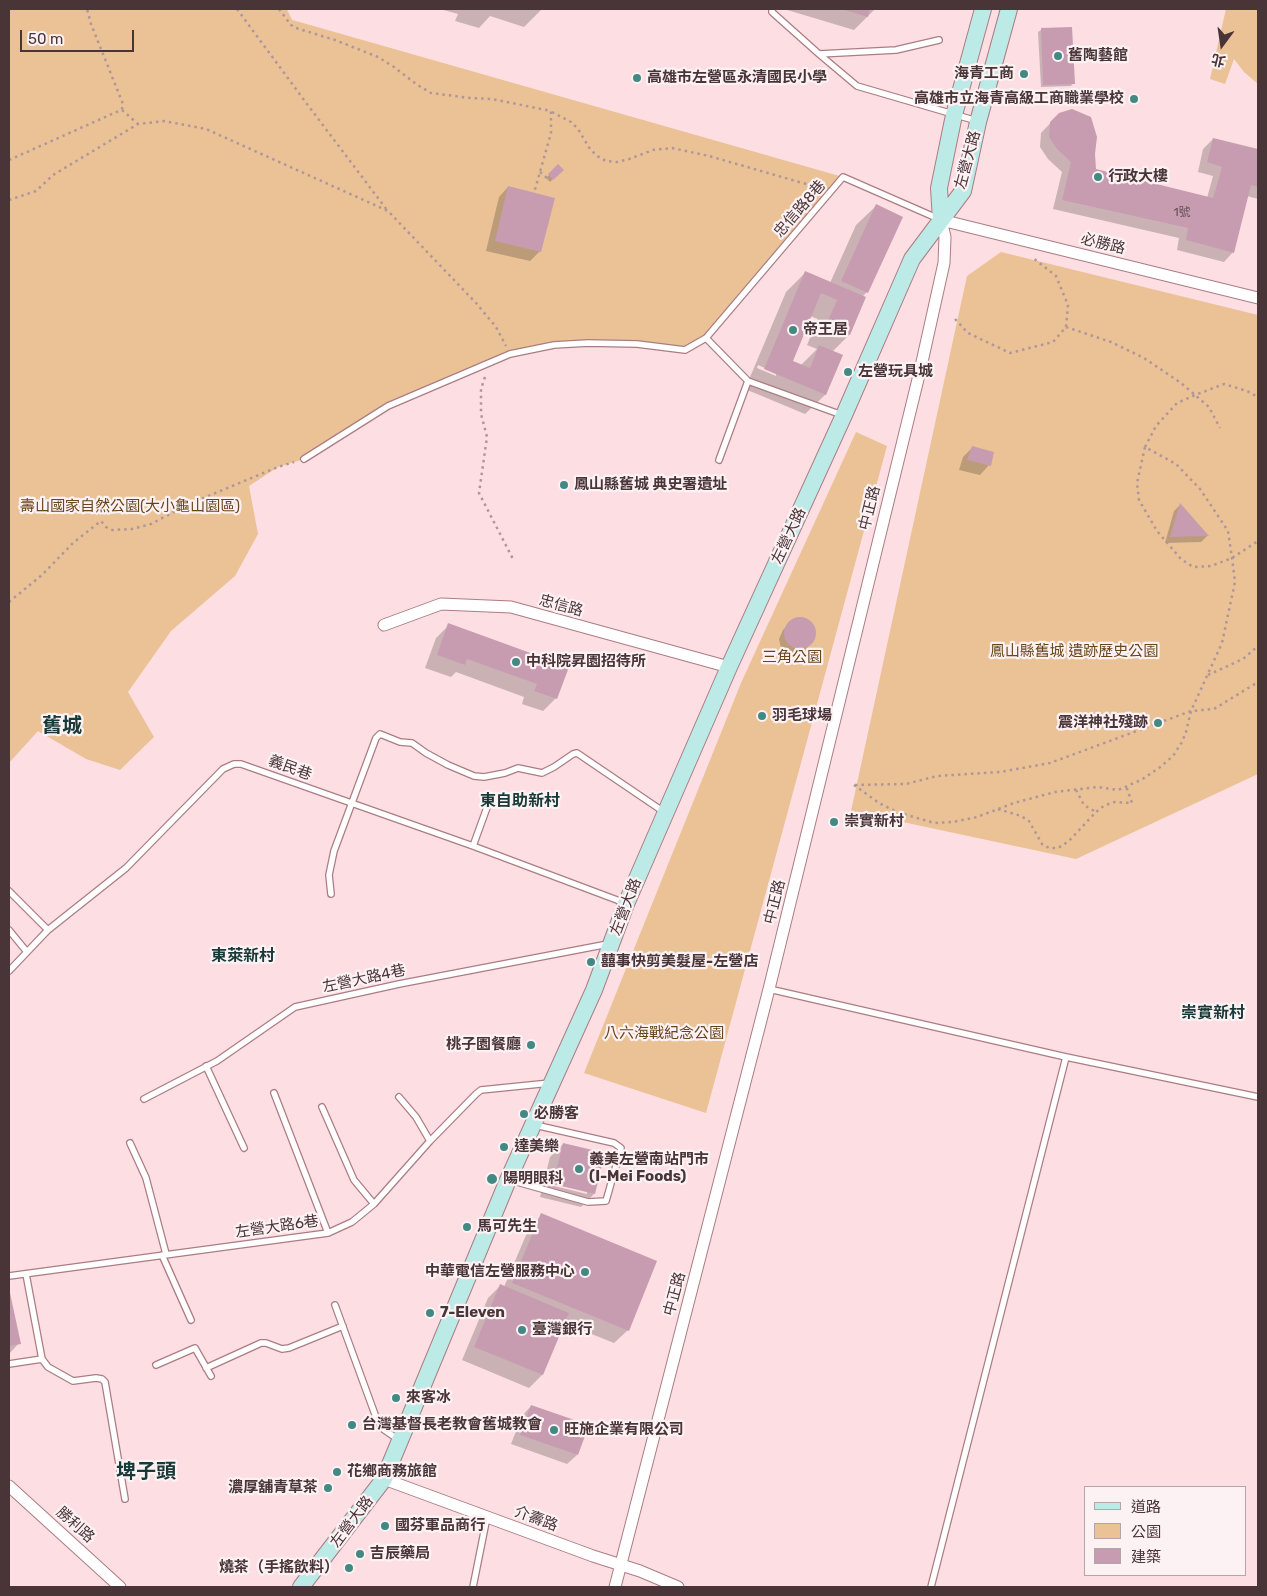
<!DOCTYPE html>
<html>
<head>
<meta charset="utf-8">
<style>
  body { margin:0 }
  #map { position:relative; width:1267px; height:1596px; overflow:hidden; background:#fddee2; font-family:Rubik,"Noto Sans TC",sans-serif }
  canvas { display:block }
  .frame { position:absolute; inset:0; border:10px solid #493538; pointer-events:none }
  .legend { position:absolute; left:1084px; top:1486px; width:162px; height:90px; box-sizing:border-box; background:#fcf1f3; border:1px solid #b4a6a8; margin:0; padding:6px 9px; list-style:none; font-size:15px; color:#493538 }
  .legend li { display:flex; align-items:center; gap:10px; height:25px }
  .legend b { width:25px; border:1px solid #b4a6a8 }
  .north { position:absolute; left:1197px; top:20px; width:50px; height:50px; -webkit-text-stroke:4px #fcf1f3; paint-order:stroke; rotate:194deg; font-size:14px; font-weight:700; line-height:20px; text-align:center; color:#493538 }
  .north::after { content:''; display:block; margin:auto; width:18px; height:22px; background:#493538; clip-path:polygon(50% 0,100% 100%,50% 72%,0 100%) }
  .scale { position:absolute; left:20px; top:30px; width:114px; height:22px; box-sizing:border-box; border:2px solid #493538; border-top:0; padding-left:6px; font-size:15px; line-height:18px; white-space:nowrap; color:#493538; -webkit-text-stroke:4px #fcf1f3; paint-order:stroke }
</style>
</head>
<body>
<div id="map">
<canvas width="1267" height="1596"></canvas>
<div class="frame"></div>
<ul class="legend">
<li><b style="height:6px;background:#bbeae7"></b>道路</li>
<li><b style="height:14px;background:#eac296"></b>公園</li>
<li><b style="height:14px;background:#c79cb0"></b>建築</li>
</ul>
<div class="north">北</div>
<div class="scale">50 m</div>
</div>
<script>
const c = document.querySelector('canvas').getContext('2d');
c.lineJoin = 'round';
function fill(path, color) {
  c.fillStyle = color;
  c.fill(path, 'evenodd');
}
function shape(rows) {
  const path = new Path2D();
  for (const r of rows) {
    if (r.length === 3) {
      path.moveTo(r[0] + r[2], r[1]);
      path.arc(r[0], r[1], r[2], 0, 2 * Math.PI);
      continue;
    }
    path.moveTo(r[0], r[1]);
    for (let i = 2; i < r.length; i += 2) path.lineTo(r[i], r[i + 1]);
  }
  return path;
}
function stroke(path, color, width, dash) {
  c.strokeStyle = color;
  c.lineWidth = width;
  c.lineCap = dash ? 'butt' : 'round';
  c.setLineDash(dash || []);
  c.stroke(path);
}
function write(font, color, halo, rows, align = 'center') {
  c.font = font + ' Rubik,"Noto Sans TC",sans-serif';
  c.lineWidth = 4.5;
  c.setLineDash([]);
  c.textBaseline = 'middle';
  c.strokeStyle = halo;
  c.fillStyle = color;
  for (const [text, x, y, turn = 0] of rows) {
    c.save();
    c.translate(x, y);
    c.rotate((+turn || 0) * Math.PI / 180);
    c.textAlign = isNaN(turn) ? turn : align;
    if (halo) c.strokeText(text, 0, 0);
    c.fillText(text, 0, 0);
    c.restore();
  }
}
const green = shape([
  [9,9,287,9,292,20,296,21,843,177,706,338,685,350,588,343,510,354,388,406,304,459,278,467,249,486,258,534,235,576,171,631,128,692,154,737,120,770,86,759,38,731,9,763],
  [1226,9,1258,9,1258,84,1244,72,1234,59,1225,84,1210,79],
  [1001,252,1258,315,1258,774,1076,859,851,811,967,276],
  [856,432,887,446,706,1113,584,1073,741,683]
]);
const shadow = shape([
  [440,9,542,9,524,27,490,16,479,28,455,21,458,14],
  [784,9,875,9,854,30],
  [1071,28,1073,83,1071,86,1041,87,1038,32,1041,30],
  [1059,114,1094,154,1095,170,1207,198,1213,176,1198,172,1203,149,1213,139,1258,151,1258,199,1247,196,1233,252,1224,262,1177,250,1179,238,1053,209,1062,172,1048,159,1040,147,1041,133],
  [558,166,562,170,550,182,546,178],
  [508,187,540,251,530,261,486,251,499,197],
  [876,206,867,292,862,297,864,298,849,335,832,352,841,356,825,395,805,414,745,389,786,292,805,273,830,283,856,225],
  [810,316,818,319,807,345,817,349,801,365,791,361],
  [758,365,776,373,776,376,757,368],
  [972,448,989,465,980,475,959,470,963,457],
  [1180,505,1207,536,1201,542,1165,543,1174,511],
  [803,618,811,623,815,631,813,640,804,651,794,655,785,652,781,648,779,639,783,630,793,620],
  [449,625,567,667,556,698,543,711,522,704,524,697,456,672,451,677,425,668,436,638],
  [563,1144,594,1194,581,1207,540,1197,550,1157],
  [547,1182,587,1191,587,1194,546,1184],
  [542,1215,628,1330,614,1343,564,1323,542,1375,529,1388,462,1360,488,1298,501,1285,504,1287,529,1228],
  [9,1296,19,1343,9,1354],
  [531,1406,577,1455,567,1464,511,1444,522,1416]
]);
const building = shape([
  [841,9,870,9,868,17],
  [1072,27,1075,84,1043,85,1041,28],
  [1072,109,1091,117,1097,137,1095,154,1096,169,1213,198,1222,167,1207,162,1213,138,1258,149,1258,187,1251,185,1234,253,1186,240,1188,228,1062,200,1071,162,1057,149,1049,137,1050,122,1059,113],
  [558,164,564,170,553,180,548,174],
  [508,186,555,198,541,252,495,241],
  [876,204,903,217,868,293,841,281],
  [805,271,866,297,850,335,826,325,837,300,821,293,793,361,810,368,819,345,843,355,826,395,764,369],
  [972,446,994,452,991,466,967,460],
  [1180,503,1209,536,1170,537],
  [800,633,16],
  [448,623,569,667,557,699,534,691,537,684,467,659,465,665,437,655],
  [563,1143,605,1153,595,1194,553,1184],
  [541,1213,657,1261,629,1331,512,1283],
  [500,1284,569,1313,543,1375,474,1347],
  [10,1293,21,1344,9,1346,9,1294],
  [531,1405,589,1425,578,1455,520,1435]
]);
const path = shape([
  [237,9,304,100,387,210],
  [279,9,291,25,296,28,335,40,378,57,394,67,416,84,431,93,470,98,492,99,551,111,551,133,534,193],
  [122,110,138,124],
  [552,112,571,122,578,129,590,149,597,156,606,161,617,162,629,159,653,150,672,148,709,156,820,188],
  [9,160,121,110,123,107,123,104,91,24,87,9],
  [540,172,548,179,550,177],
  [9,200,36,191,53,175,138,124,164,121,206,129,388,211,476,303,496,327,506,346],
  [955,319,968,333,1010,353,1053,342,1066,327,1068,305,1056,276,1033,258],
  [1066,327,1111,342,1144,358,1181,383,1209,407,1220,428],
  [485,377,481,389,481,414,487,437,479,493,514,561],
  [1145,447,1156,426,1177,403,1195,395,1224,384,1247,391,1258,397],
  [9,602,42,575,73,543,101,521,106,527,112,530,132,529,151,524,189,504,278,467,294,462],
  [1208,675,1243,659,1258,646],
  [854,785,879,803,897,812,934,823,953,822,977,817,1014,803,1055,792,1098,787,1118,790,1141,780,1159,768,1173,756,1182,742,1186,732,1191,711,1222,643,1235,582,1232,558,1228,531,1200,489,1176,464,1145,447,1137,483,1139,500,1157,531,1181,559,1193,567,1211,566,1232,558,1258,541],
  [855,785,906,784,937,776,1000,772,1050,763,1191,711,1214,709,1258,682],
  [1076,790,1084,805,1096,812],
  [998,809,1021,816,1029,821,1042,844,1049,848,1058,848,1069,841,1096,812,1105,805,1115,802,1132,803,1126,786]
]);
const lane = shape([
  [772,9,772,12,819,54,896,50,939,40],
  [819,54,857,86,977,121],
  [706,338,843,177,939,219],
  [304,459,388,406,510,354,554,345,588,343,637,344,685,350,706,338,748,381,842,415],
  [719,460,748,381],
  [473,846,489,802],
  [9,891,48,930],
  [331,894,329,875,334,851,376,738,380,734,400,742,412,743,426,753,448,765,474,776,484,777,505,773,518,768,542,773,554,767,573,754,577,753,664,812],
  [9,930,27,952],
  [9,971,48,930,126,868,223,769,234,764,241,764,473,846,625,903],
  [769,989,1066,1057,1258,1097],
  [206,1066,244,1148],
  [274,1093,328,1233],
  [399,1097,416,1117,430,1141],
  [144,1099,217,1061,295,1007,399,984,608,944],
  [322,1107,354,1180,374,1204],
  [130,1143,146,1178,166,1254],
  [510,1180,588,1202,606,1201,621,1148,614,1143,535,1125],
  [162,1255,191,1320],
  [26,1274,42,1359,48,1367,73,1381,96,1378,102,1379,105,1382,125,1499],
  [9,1276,328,1233,352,1222,374,1204,430,1141,476,1094,481,1090,550,1083],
  [335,1305,377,1420,383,1429,399,1440],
  [9,1364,42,1359],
  [156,1365,195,1348,211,1376],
  [206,1368,261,1343,266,1343,282,1349,289,1348,343,1326],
  [473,1587,487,1517],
  [931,1587,1066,1057]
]);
const street = shape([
  [384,625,441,604,511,607,729,667],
  [384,1479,593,1556,640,1571,678,1587],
  [9,1486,120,1587],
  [615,1587,769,989,920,371,944,263,945,237,941,220,1258,298]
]);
const secondary = shape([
  [941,220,939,188,954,115,983,9],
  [301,1587,384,1479,508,1180,594,990,626,904,729,667,844,415,912,259,963,191,978,122,1009,9]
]);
const markers = [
  [1058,56,5,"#428984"],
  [1024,74,5,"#428984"],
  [637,78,5,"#428984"],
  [1134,99,5,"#428984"],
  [1098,177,5,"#428984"],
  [793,330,5,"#428984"],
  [848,372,5,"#428984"],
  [564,485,5,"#428984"],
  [516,662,5,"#428984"],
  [762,716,5,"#428984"],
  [1158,723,5,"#428984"],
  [834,822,5,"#428984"],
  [591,962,5,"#428984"],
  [531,1045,5,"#428984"],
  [524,1114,5,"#428984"],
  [504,1147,5,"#428984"],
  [579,1169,5,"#428984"],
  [492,1179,6,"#428984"],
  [467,1227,5,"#428984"],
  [585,1272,5,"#428984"],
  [430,1313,5,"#428984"],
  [522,1330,5,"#428984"],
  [396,1398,5,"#428984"],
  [352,1425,5,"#428984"],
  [554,1430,5,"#428984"],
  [337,1472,5,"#428984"],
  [328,1488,5,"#428984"],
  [385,1526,5,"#428984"],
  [360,1554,5,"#428984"],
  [349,1568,5,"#428984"]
];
const numberNames = [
  ["1號",1182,213]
];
const poiNames = [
  ["舊陶藝館",1068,56],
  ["海青工商",1014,74,"right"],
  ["高雄市左營區永清國民小學",647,78],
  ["高雄市立海青高級工商職業學校",1124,99,"right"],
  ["行政大樓",1108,177],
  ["帝王居",803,330],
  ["左營玩具城",858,372],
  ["鳳山縣舊城 典史署遺址",574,485],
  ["中科院昇園招待所",526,662],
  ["羽毛球場",772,716],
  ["震洋神社殘跡",1148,723,"right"],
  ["崇實新村",844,822],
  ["囍事快剪美髮屋-左營店",601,962],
  ["桃子園餐廳",521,1045,"right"],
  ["必勝客",534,1114],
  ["達美樂",514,1147],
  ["義美左營南站門市",589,1160],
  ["(I-Mei Foods)",589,1177],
  ["陽明眼科",503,1179],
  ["馬可先生",477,1227],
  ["中華電信左營服務中心",575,1272,"right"],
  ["7-Eleven",440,1313],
  ["臺灣銀行",532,1330],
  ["來客冰",406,1398],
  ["台灣基督長老教會舊城教會",362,1425],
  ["旺施企業有限公司",564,1430],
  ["花鄉商務旅館",347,1472],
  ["濃厚舖青草茶",318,1488,"right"],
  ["國芬軍品商行",395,1526],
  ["吉辰藥局",370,1554],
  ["燒茶（手搖飲料）",339,1568,"right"]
];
const streetNames = [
  ["左營大路",968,160,-75],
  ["忠信路8巷",800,209,-49],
  ["必勝路",1103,244,14],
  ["中正路",870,508,-76],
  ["左營大路",789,536,-65],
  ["忠信路",561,606,15],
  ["義民巷",290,768,20],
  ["中正路",775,902,-76],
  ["左營大路",626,907,-69],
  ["左營大路4巷",364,979,-12],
  ["左營大路6巷",277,1227,-8],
  ["中正路",675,1294,-75],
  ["介壽路",536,1519,20],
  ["左營大路",352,1522,-53],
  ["勝利路",75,1525,42]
];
const parkNames = [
  ["壽山國家自然公園(大小龜山園區)",130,507],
  ["鳳山縣舊城 遺跡歷史公園",1074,652],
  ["三角公園",792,658],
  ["八六海戰紀念公園",664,1034]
];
const neighbourhoodNames = [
  ["東自助新村",520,801],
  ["東萊新村",243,956],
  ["崇實新村",1213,1013]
];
const districtNames = [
  ["舊城",62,726],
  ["埤子頭",146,1472]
];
fill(green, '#eac296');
fill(shadow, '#0003');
fill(building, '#c79cb0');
stroke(lane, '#ab7d83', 8);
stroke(street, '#ab7d83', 13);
stroke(secondary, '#ab7d83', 18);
stroke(path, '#b0969a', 2.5, [2.5, 4]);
stroke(lane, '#fff', 5.5);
stroke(street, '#fff', 11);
stroke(secondary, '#bbeae7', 16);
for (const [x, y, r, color] of markers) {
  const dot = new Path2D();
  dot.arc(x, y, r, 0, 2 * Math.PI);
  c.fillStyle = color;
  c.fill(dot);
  stroke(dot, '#fcf1f3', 2);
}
write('12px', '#684f56', null, numberNames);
write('bold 15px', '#493538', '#fcf1f3', poiNames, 'left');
write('15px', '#493538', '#fcf1f3', streetNames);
write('15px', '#68461b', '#fcf1f3', parkNames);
write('bold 16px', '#173937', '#fcf1f3', neighbourhoodNames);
write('bold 20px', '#173937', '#fcf1f3', districtNames);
</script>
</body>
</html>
